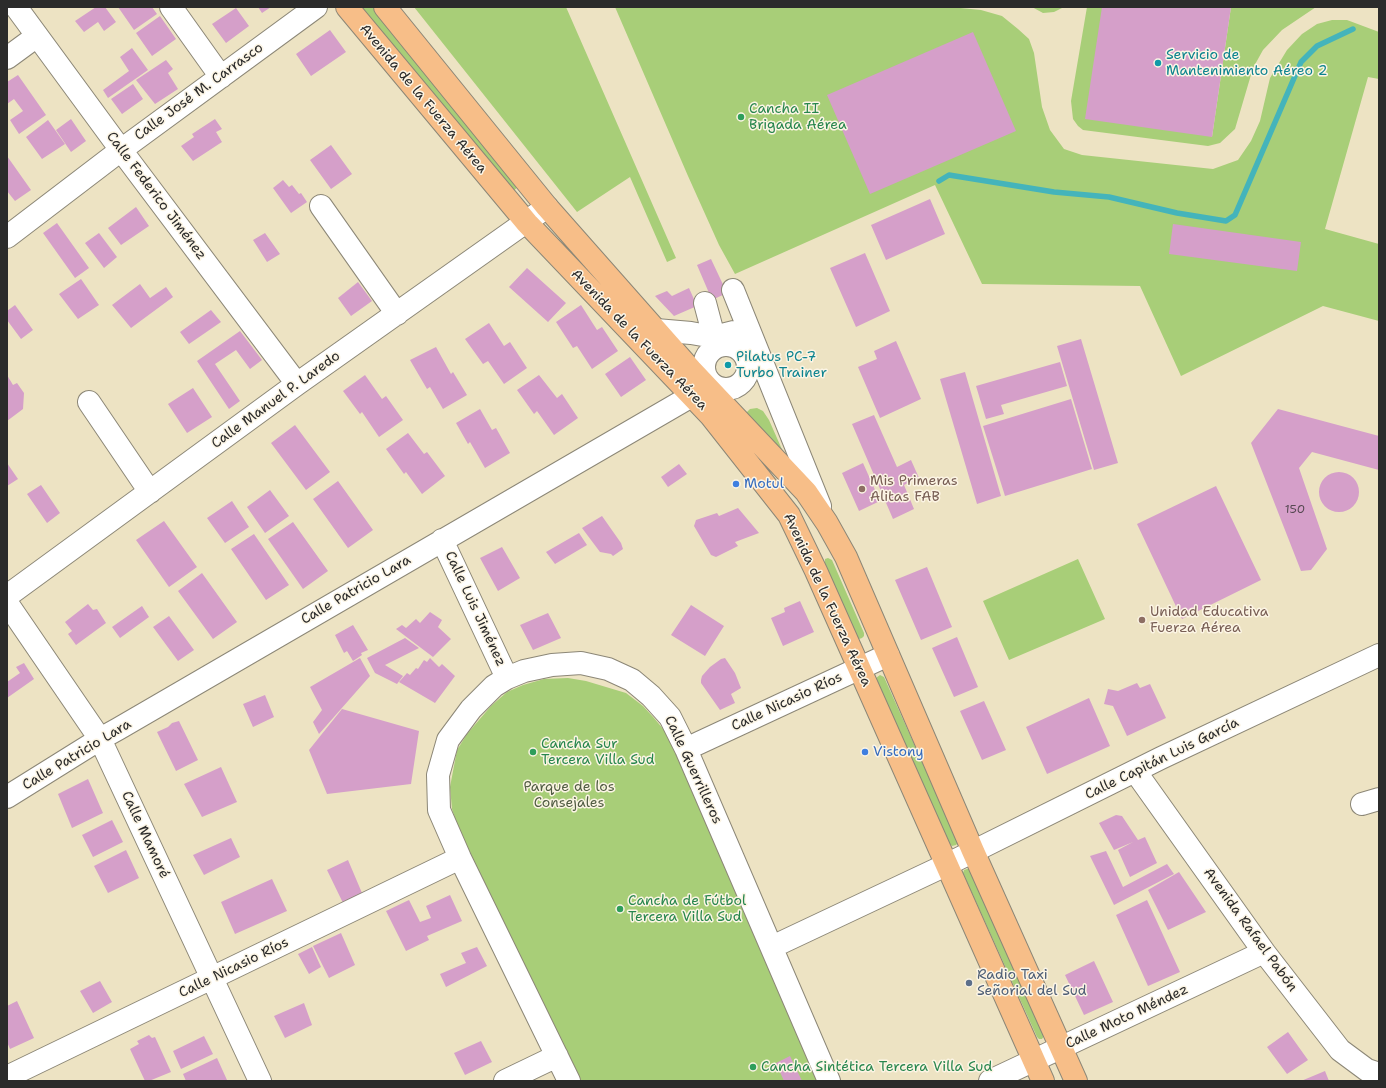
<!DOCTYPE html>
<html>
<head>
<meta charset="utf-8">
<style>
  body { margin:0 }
  #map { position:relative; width:1386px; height:1088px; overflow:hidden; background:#ede3c3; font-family:"Shantell Sans",sans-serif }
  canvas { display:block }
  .frame { position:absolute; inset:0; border:8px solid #2b2b2b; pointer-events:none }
</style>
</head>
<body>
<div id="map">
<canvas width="1386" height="1088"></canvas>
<div class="frame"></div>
</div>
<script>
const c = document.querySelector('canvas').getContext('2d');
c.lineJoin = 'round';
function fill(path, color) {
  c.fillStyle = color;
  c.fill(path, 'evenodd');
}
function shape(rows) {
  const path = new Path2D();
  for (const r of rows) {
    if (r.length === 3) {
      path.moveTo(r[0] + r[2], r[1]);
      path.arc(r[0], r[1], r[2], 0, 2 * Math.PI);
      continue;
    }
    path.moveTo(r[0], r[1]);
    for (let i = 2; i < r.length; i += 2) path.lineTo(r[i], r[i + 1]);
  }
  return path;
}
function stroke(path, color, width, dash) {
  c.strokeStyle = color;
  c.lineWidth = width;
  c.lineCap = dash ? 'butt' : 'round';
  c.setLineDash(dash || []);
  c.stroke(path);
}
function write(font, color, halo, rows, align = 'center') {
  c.font = font + ' "Shantell Sans",sans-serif';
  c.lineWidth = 3;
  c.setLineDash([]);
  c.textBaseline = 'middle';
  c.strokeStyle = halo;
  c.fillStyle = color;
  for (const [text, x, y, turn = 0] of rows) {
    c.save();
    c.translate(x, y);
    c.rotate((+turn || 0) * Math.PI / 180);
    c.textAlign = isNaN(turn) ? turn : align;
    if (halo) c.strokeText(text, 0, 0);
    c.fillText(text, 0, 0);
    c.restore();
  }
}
const green = shape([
  [359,7,375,7,519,186,511,193],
  [414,7,566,7,676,258,667,262,630,177,577,212],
  [615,7,950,7,981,10,1002,16,1018,29,1029,39,1034,53,1042,107,1050,130,1064,149,1082,155,1213,169,1238,160,1251,141,1260,121,1270,78,1287,50,1302,34,1317,24,1332,20,1347,20,1379,32,1379,79,1368,77,1325,229,1379,244,1379,321,1323,306,1181,376,1140,286,982,284,935,185,735,274,719,245,688,176],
  [1032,7,1064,7,1054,12,1043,13],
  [1087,7,1102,7,1212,137,1231,7,1316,7,1282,30,1263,50,1253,68,1235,129,1220,143,1208,146,1083,130,1078,126,1073,119,1071,101],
  [757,408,763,411,769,420,788,463,746,413,750,409],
  [828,558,832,560,864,633,864,636,862,638,859,639,857,637,825,564,825,559],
  [1078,559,1105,619,1009,660,983,601],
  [880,675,884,677,957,840,958,843,956,845,952,846,950,844,876,681,876,678],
  [568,678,586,681,626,693,643,706,654,718,664,730,672,745,819,1081,578,1081,459,831,452,809,450,787,457,750,467,734,491,706,507,692,523,685,544,679],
  [967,869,970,869,1044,1036,1042,1039,1039,1039,1037,1037,963,873,964,870]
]);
const stream = shape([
  [939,181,949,175,1054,192,1109,197,1177,213,1226,221,1235,215,1301,62,1317,46,1353,29]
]);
const building = shape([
  [96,7,105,7,116,22,104,31,98,22,84,32,75,21],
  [118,7,152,7,157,14,134,30],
  [258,7,271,7,262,13],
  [1102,7,1231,7,1212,137,1085,119],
  [236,8,249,26,226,43,212,24],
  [160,16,176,39,152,56,136,33],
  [330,30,346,52,311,76,296,54],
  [973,32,1016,131,870,194,827,95],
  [132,48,148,70,108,98,103,90,129,71,120,57],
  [166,60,173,69,168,73,178,89,155,104,136,80],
  [18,75,46,115,19,134,10,120,23,111,14,99,7,104,7,82],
  [133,84,143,99,122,114,111,99],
  [71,119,86,141,71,152,56,130],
  [215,119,222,129,216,132,222,142,193,161,181,146,194,137,192,134],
  [48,120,65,144,42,159,26,137],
  [331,145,352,174,331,189,310,160],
  [7,156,31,190,15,201,7,191],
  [283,180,289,187,292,185,299,194,301,193,307,202,291,213,273,188],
  [930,199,945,234,886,260,871,225],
  [136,207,149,226,121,245,108,228],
  [57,223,89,268,75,278,43,233],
  [1173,224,1301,242,1297,271,1169,254],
  [99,233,117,257,104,268,85,243],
  [265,233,280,254,267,262,253,240],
  [865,253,890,311,856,327,830,268],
  [711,259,727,293,712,300,697,265],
  [527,268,566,303,548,322,509,287],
  [81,279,99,305,78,319,59,294],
  [358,282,372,301,351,316,338,298],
  [140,284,150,298,166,287,173,297,131,328,112,305],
  [689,288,697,306,674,316,655,296,667,291,672,296],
  [15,305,33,330,21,339,7,320,7,311],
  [581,305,597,330,602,327,618,351,592,369,577,346,573,348,556,322],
  [211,310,221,322,189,344,180,332],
  [489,323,504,346,510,342,527,368,504,384,488,361,483,364,465,339],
  [240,331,262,360,250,369,236,350,215,364,240,401,229,409,197,361],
  [1081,339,1118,463,1094,470,1057,346],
  [896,341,921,399,880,418,858,367,877,359,874,351],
  [436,347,451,374,453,372,467,395,443,409,430,387,427,389,410,360],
  [630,357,646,380,621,397,605,374],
  [1060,362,1067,386,1001,405,1004,414,986,419,976,386],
  [965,372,1001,496,977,504,940,379],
  [7,375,13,385,17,383,24,393,23,409,7,421],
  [365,375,382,399,386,396,403,420,379,437,362,412,360,414,343,391],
  [539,375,557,398,562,394,578,418,554,435,537,411,534,414,517,390],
  [193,388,212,417,187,433,168,404],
  [1071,399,1092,469,1005,496,983,426],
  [480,409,492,430,496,428,510,453,485,468,470,442,468,444,456,423],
  [1278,409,1379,436,1379,470,1312,452,1299,468,1327,549,1311,570,1301,571,1251,443],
  [874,415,897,467,911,460,919,478,904,485,914,509,893,519,852,424],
  [295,425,330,472,306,490,271,443],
  [408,433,424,454,427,452,445,476,422,494,406,472,404,474,386,449],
  [7,463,18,479,7,486],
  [863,463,880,501,859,511,842,473],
  [679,464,687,474,668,487,661,477],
  [1339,492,20],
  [338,481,373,530,348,548,313,499],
  [41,485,60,513,47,523,27,494],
  [1216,486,1261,580,1182,619,1137,524],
  [270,490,289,516,265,533,247,507],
  [232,501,249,527,225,543,207,518],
  [738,508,759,533,735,542,738,546,716,557,711,555,694,526,696,520,717,513,719,516],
  [602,516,621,543,623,549,613,556,611,554,600,552,582,528],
  [164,521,197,567,169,587,136,540],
  [293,522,328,571,303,589,268,539],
  [579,533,587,545,555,564,546,552],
  [254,534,289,585,266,600,231,549],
  [502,547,520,578,498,591,480,558],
  [927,567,952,627,921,640,895,580],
  [202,573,237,622,213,639,178,591],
  [800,601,814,632,783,646,771,618,785,612,784,608],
  [88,604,93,610,97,609,106,623,76,645,68,634,72,631,65,622],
  [691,605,724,626,705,656,671,635],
  [142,606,149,617,120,638,112,627],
  [430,612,442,620,438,627,451,639,433,657,396,629,402,625,406,628,416,619,420,623],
  [548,613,561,638,533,650,520,625],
  [169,616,194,650,178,661,153,627],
  [353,625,368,650,361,653,362,655,353,661,347,651,344,653,335,635],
  [957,637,978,687,954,697,932,648],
  [405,638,419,648,385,665,403,676,397,684,375,673,367,658],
  [360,658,370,676,319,734,313,722,322,710,310,687],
  [430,658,439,667,442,664,455,676,435,703,399,682,407,673,410,675,416,668,418,669,424,660,427,662],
  [725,658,735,673,741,688,731,694,735,703,720,710,701,683,701,680,702,676,710,667,721,659],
  [24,663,34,679,7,698,7,682,20,673,16,667],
  [1137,683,1140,688,1150,684,1166,718,1127,736,1113,706,1104,704,1108,689,1118,691],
  [265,695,274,717,253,727,243,704],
  [1089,698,1110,746,1047,774,1026,727],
  [984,701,1006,750,982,760,960,711],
  [342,709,419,731,411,784,327,794,309,750],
  [179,721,198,760,176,771,157,732,168,727,172,723],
  [221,767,237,802,202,817,184,784],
  [88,779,103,813,72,828,58,794],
  [1116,815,1122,816,1138,840,1145,837,1157,863,1130,877,1118,850,1133,842,1114,850,1099,823],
  [112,820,123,842,93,857,82,835],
  [231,838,240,857,204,875,193,855],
  [126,850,139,878,108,893,94,866],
  [1106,851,1123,887,1167,864,1174,874,1114,905,1090,856],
  [348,860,362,893,343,903,327,870],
  [1179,872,1206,912,1168,930,1148,890],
  [272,879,287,911,235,934,221,902],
  [450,895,462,921,427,936,429,940,406,951,386,911,409,900,420,922,431,918,426,906],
  [1147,900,1180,972,1148,986,1116,915],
  [341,933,355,965,329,978,313,946],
  [312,947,321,967,309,974,298,954],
  [477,947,487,966,446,987,440,974,466,963,461,953],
  [1094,961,1113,1002,1084,1015,1065,975],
  [100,981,112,1002,93,1013,80,991],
  [17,1001,34,1038,10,1049,7,1042,7,1006],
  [304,1003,312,1025,285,1038,274,1016],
  [1288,1032,1308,1060,1287,1074,1267,1047],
  [149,1035,152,1038,155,1037,171,1072,149,1081,145,1081,130,1049,139,1044,137,1041],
  [204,1036,213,1054,181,1069,173,1051],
  [481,1041,492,1062,465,1075,454,1053],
  [790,1056,802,1081,784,1081,776,1063],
  [217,1058,227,1080,186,1081,183,1074],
  [1325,1071,1329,1081,1301,1081]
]);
const minor = shape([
  [16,7,121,150,297,384],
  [171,7,221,77],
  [7,58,37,36],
  [321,206,397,314],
  [7,237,121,150,316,7],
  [733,290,820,506],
  [705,303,714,337],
  [656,330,691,333,714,337,734,332],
  [726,367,22],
  [89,402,150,492],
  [442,540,507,678],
  [7,596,297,384,547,207],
  [7,603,100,739,260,1081],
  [686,749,888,655],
  [1135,771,1264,952,1340,1050,1367,1070,1379,1074],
  [7,797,100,739,118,729,707,387],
  [1362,804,1379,799],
  [772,947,946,865,1161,758,1379,655],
  [7,1077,460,858],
  [505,1081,557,1056],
  [569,1081,460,858,439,810,438,775,448,740,471,709,494,686,507,678,524,671,552,665,581,663,608,669,632,680,651,696,670,717,686,749,829,1081],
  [990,1081,1264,952]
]);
const highway = shape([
  [347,7,527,223,711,416,789,515,816,571,1043,1081],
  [385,7,547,207,691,370,806,492,827,523,846,557,973,851,1076,1081]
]);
const markers = [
  [1158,63,4,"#0f9aa8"],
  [741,117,4,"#2e9e5b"],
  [728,365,4,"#0f9aa8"],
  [736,484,4,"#3f7fe0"],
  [862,489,4,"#8d6e63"],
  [1142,620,4,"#8d6e63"],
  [533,752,4,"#2e9e5b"],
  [865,752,4,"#3f7fe0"],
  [620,909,4,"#2e9e5b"],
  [969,983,4,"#5c6f8a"],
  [753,1067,4,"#2e9e5b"]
];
const numberNames = [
  ["150",1295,510]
];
const cultureNames = [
  ["Servicio de",1166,55],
  ["Mantenimiento Aéreo 2",1166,71],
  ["Pilatus PC-7",736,357],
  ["Turbo Trainer",736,373]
];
const streetNames = [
  ["Calle José M. Carrasco",199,92,-36],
  ["Avenida de la Fuerza Aérea",423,99,50],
  ["Calle Federico Jiménez",156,196,53],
  ["Avenida de la Fuerza Aérea",639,340,46],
  ["Calle Manuel P. Laredo",276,400,-36],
  ["Calle Patricio Lara",356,590,-30],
  ["Avenida de la Fuerza Aérea",827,600,65],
  ["Calle Luis Jiménez",475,609,65],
  ["Calle Nicasio Ríos",787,702,-25],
  ["Calle Patricio Lara",77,755,-31],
  ["Calle Capitán Luis García",1162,759,-26],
  ["Calle Guerrilleros",693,770,65],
  ["Calle Mamoré",145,835,65],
  ["Avenida Rafael Pabón",1250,930,54],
  ["Calle Nicasio Ríos",234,968,-26],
  ["Calle Moto Méndez",1127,1017,-25]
];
const leisureNames = [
  ["Cancha II",749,109],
  ["Brigada Aérea",749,125],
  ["Cancha Sur",541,744],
  ["Tercera Villa Sud",541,760],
  ["Cancha de Fútbol",628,901],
  ["Tercera Villa Sud",628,917],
  ["Cancha Sintética Tercera Villa Sud",761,1067]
];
const educationNames = [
  ["Mis Primeras",870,481],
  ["Alitas FAB",870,497],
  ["Unidad Educativa",1150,612],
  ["Fuerza Aérea",1150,628]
];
const shopNames = [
  ["Motul",744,484],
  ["Vistony",873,752]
];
const parkNames = [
  ["Parque de los",569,787],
  ["Consejales",569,803]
];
const serviceNames = [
  ["Radio Taxi",977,975],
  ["Señorial del Sud",977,991]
];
fill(green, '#a8ce78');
stroke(stream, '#44b4bb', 5.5);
fill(building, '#d59fc9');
stroke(minor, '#8c8777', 24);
stroke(highway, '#8c8777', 24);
stroke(minor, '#fff', 22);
stroke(highway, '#f7be88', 22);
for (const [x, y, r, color] of markers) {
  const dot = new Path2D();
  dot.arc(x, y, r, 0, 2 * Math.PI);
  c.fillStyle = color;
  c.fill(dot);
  stroke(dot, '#fcf5e5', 1.5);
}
write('12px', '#564852', null, numberNames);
write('14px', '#0d838f', '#fcf5e5', cultureNames, 'left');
write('14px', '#2b2b2b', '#fcf5e5', streetNames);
write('14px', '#27864d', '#fcf5e5', leisureNames, 'left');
write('14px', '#785e54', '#fcf5e5', educationNames, 'left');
write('14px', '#366cbe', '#fcf5e5', shopNames, 'left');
write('14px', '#505c42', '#fcf5e5', parkNames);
write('14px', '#4e5e75', '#fcf5e5', serviceNames, 'left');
</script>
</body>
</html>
